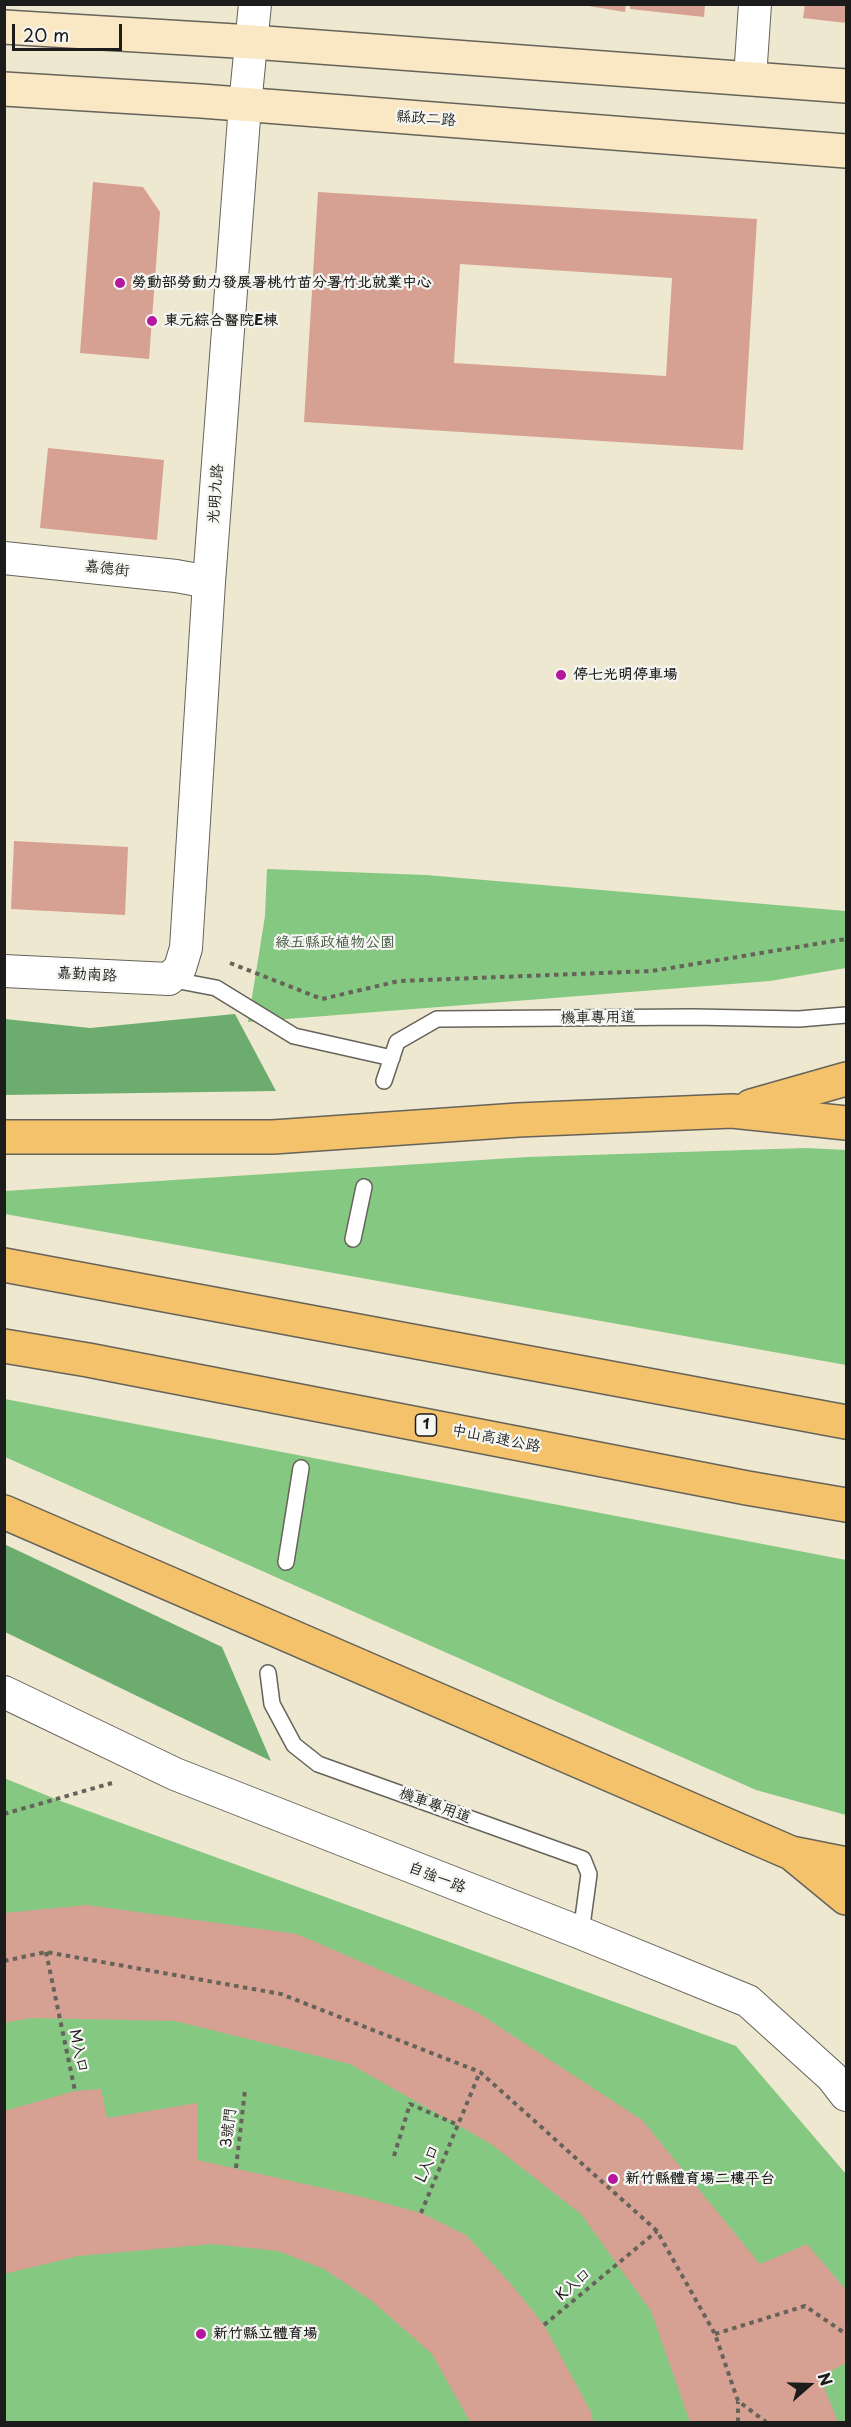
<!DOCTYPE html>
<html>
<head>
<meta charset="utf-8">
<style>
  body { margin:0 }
  #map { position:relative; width:851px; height:2427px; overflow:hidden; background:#eee8d0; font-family:"Playpen Sans",sans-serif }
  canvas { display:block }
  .frame { position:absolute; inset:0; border:6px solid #1c1c1c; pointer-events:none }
  .north { position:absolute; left:779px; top:2355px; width:60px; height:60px; -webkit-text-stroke:4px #f6f6f2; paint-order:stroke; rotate:70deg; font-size:16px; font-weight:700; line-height:24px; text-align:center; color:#1c1c1c }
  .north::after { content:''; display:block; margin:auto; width:21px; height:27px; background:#1c1c1c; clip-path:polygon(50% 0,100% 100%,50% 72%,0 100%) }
  .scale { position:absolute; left:12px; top:24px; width:110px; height:27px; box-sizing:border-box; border:3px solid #1c1c1c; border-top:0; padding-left:8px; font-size:18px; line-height:21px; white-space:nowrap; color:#1c1c1c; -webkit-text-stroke:4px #f6f6f2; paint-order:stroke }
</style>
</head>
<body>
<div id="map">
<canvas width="851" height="2427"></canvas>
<div class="frame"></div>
<div class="north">N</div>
<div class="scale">20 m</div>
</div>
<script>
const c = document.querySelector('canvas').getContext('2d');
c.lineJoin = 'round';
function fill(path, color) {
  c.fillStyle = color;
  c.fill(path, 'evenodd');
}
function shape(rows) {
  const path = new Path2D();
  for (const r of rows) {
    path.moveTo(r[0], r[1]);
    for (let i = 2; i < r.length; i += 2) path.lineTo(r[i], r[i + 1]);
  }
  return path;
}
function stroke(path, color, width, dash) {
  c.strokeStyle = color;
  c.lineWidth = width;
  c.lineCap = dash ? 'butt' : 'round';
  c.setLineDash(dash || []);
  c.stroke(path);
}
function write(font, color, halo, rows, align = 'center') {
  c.font = font + ' "Playpen Sans","LXGW WenKai TC",sans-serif';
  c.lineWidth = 4.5;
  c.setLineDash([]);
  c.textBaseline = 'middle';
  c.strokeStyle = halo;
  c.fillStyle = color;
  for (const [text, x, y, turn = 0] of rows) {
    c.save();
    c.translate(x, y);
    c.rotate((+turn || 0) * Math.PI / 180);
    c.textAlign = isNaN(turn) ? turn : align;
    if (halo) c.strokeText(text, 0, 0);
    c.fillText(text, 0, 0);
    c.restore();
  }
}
const green = shape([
  [267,869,426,875,846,911,846,968,770,981,248,1022,265,916],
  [806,1148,846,1150,846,1365,5,1214,5,1191,527,1157],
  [5,1399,846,1560,846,1815,756,1790,5,1457],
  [4,1778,58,1800,736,2046,846,2174,846,2422,5,2422]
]);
const forest = shape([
  [235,1014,276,1091,5,1095,5,1019,90,1028],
  [4,1544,222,1647,271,1761,5,1632]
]);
const building = shape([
  [576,4,626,4,625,12],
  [805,4,846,4,846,23,803,18],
  [630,5,705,5,704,17,630,9],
  [93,182,143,187,160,212,149,359,80,353],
  [318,192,757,219,743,450,304,422],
  [460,264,672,278,666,376,454,363],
  [48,448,164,460,157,540,40,528],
  [14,841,128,847,125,915,11,909],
  [87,1905,297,1934,475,2011,642,2120,760,2264,807,2244,846,2290,846,2363,820,2377,838,2422,690,2422,651,2311,581,2214,491,2144,350,2064,175,2021,31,2018,4,2023,4,1913],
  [101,2089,107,2118,197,2103,197,2160,359,2196,421,2213,466,2235,511,2284,544,2325,591,2412,593,2422,470,2422,432,2354,372,2301,324,2269,278,2251,212,2244,79,2256,4,2274,4,2111,75,2091]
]);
const path = shape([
  [230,963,322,999,399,981,652,971,846,939],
  [4,1814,112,1783],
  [46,1952,75,2091],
  [4,1961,46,1952,281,1994,480,2072,657,2231,715,2334,738,2401,766,2422],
  [394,2156,410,2104,458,2125],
  [236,2168,245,2090],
  [421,2213,480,2072],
  [544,2325,657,2231],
  [715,2334,805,2306,846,2334],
  [738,2422,738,2402]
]);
const lane = shape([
  [169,979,216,988,294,1036,392,1058],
  [384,1081,397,1042,437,1019,693,1017,799,1019,846,1015],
  [353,1239,364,1187],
  [286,1562,301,1468],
  [268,1673,272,1704,294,1745,318,1764,583,1859,589,1874,581,1933]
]);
const street = shape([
  [750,78,755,4],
  [4,558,176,576,209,582],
  [4,971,169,979,180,968,186,948,209,582,245,105,255,4],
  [4,1692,175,1774,581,1933,748,2001,832,2077,846,2095]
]);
const secondary = shape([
  [4,27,252,42,846,86],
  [4,89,201,101,846,151]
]);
const highway = shape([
  [751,1106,846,1079],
  [4,1137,273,1137,518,1120,732,1111,846,1123],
  [4,1265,846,1422],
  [4,1346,88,1360,747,1488,846,1505],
  [4,1512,791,1853,846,1864],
  [795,1856,846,1898]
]);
const markers = [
  [120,283,6,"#b5179e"],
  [152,321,6,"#b5179e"],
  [561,675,6,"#b5179e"],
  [613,2179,6,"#b5179e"],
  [201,2334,6,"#b5179e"]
];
const shields = [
  [426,1425,21]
];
const shieldNames = [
  ["1",426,1425]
];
const streetNames = [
  ["縣政二路",426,119,4],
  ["光明九路",216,494,-86],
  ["嘉德街",107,569,6],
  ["嘉勤南路",87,975,3],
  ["機車專用道",598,1018,-1],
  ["中山高速公路",496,1439,11],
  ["機車專用道",435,1806,20],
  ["自強一路",437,1878,21],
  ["M入口",78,2051,78],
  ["3號門",229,2128,-83],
  ["L入口",428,2164,-67],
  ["K入口",574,2285,-40]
];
const poiNames = [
  ["勞動部勞動力發展署桃竹苗分署竹北就業中心",132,283],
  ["東元綜合醫院E棟",164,321],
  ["停七光明停車場",573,675],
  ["新竹縣體育場二樓平台",625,2179],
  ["新竹縣立體育場",213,2334]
];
const parkNames = [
  ["綠五縣政植物公園",335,943]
];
fill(green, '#85c881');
fill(forest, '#6cac6f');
fill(building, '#d6a192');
stroke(lane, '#66635b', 18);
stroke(street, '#66635b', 34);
stroke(secondary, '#66635b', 36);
stroke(highway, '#66635b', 36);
stroke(path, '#66635b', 4, [4.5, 4.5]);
stroke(lane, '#fff', 15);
stroke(street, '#fff', 32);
stroke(secondary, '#fae7c3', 33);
stroke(highway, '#f3c26a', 33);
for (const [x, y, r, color] of markers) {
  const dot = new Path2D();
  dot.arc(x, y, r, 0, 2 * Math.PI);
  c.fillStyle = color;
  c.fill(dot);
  stroke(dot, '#f6f6f2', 2);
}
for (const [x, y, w] of shields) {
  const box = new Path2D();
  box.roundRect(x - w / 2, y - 11, w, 22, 4.5);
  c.fillStyle = '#f6f6f2';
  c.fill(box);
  stroke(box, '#1c1c1c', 1.5);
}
write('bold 14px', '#1c1c1c', null, shieldNames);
write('15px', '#1c1c1c', '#f6f6f2', streetNames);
write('bold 15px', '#1c1c1c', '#f6f6f2', poiNames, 'left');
write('15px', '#41583f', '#f6f6f2', parkNames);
</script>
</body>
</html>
